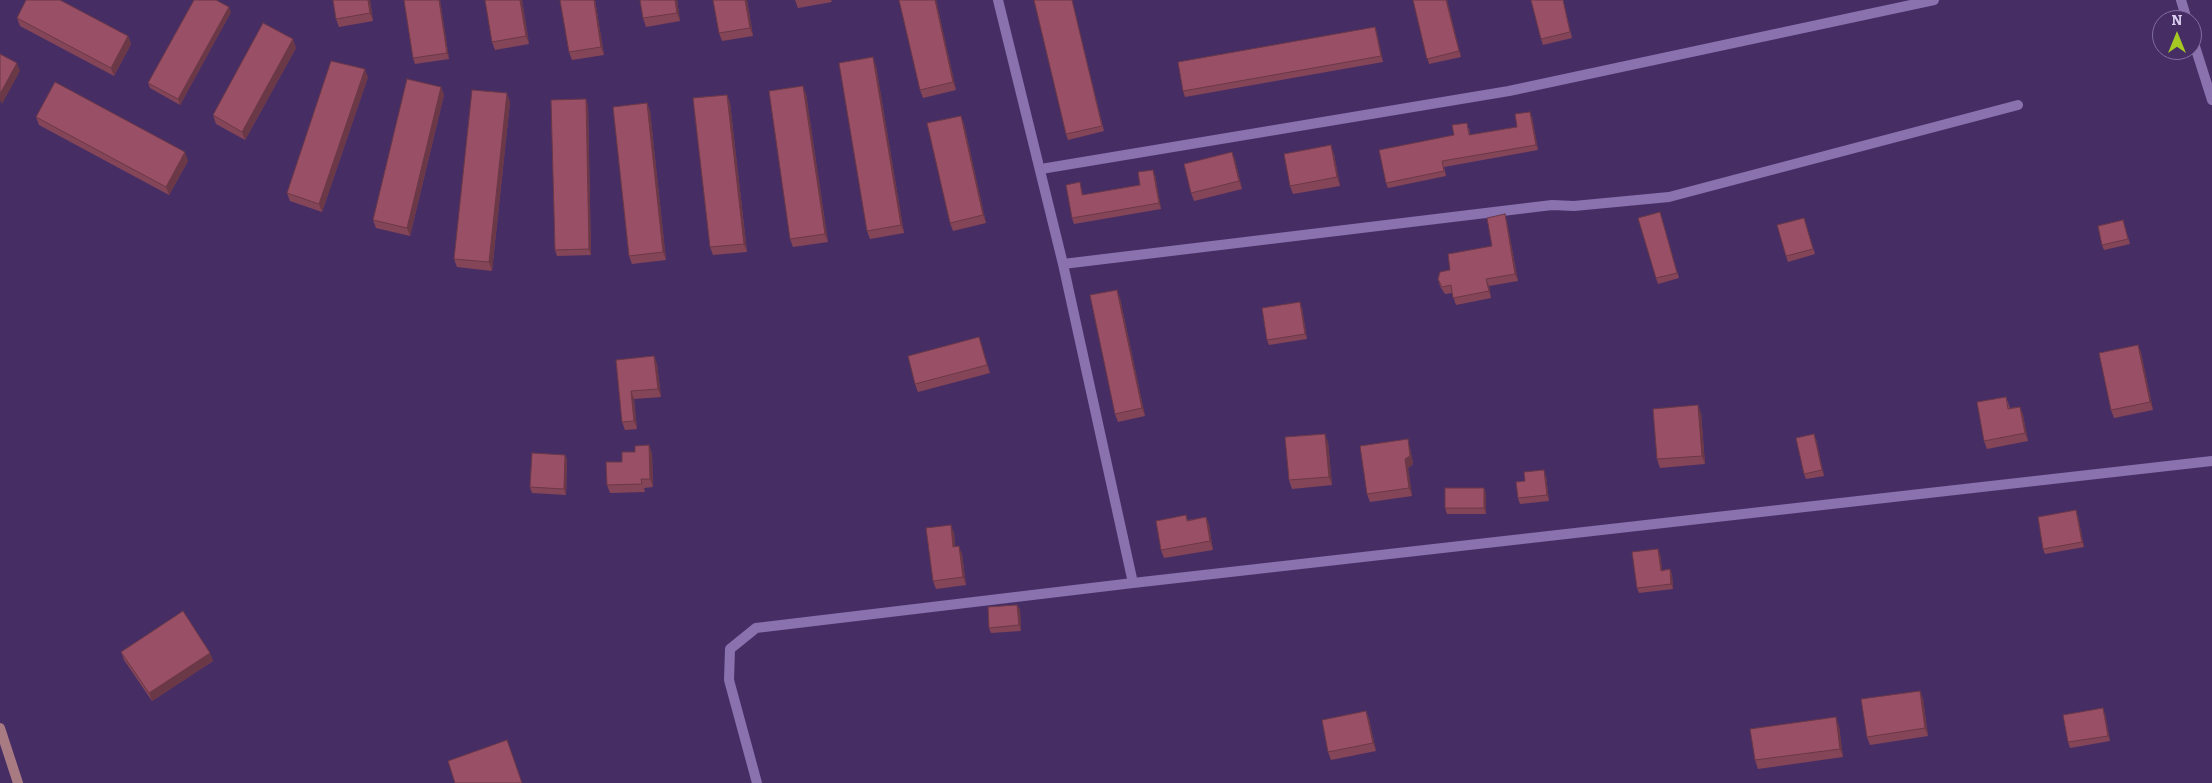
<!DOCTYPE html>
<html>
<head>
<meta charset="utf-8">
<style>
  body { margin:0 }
  #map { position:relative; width:2212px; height:783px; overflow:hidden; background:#462e65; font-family:Bitter,serif }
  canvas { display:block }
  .north { position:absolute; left:2152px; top:10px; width:50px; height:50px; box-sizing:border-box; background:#462e65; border:1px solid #826e9d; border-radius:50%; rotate:0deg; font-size:14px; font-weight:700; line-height:20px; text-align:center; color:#dbcff1 }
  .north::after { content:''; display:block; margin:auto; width:18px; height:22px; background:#a5c823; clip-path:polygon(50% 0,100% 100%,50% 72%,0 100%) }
</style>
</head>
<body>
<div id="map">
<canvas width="2212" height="783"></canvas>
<div class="north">N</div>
</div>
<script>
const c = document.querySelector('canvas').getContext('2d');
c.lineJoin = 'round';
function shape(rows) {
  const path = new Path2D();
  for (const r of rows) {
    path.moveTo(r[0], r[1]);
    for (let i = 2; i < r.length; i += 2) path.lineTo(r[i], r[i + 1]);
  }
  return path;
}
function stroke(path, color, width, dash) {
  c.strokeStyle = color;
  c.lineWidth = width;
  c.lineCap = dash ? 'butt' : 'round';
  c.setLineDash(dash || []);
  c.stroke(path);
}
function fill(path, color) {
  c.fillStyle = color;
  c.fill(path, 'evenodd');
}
const street = shape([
  [998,0,1063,264,1133,583],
  [2181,0,2187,20],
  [2192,37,2212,100],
  [1041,169,1509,91,1934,0],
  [1063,264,1552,205,1574,206,1669,197,2018,105],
  [757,783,729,680,730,649,756,628,1133,583,2212,461]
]);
const secondary = shape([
  [0,728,18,783]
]);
const wall = shape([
  [333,0,370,0,373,21,339,27,336,19],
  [404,0,440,0,449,59,415,64,413,58],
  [485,0,522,0,529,44,495,50,492,42],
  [560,0,595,0,604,55,572,60,569,52],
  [640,0,677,0,680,21,646,27,643,18],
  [713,0,747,0,753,36,722,41,719,33],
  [795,0,831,0,832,2,798,8],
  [936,0,956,90,923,98,920,90],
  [1072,0,1104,131,1068,140,1066,134],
  [1413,0,1447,0,1461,57,1429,64],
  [1563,0,1572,38,1543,45,1541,39],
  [231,12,180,105,150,88,148,83],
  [17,18,128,36,131,44,114,76,20,26],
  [1375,27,1377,33,1383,62,1185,97,1183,91],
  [296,48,245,140,216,124,213,115],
  [876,66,904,233,870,239,867,231],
  [368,77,322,212,290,201,287,193],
  [441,87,444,95,410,236,376,228,373,220],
  [806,94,828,242,793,247,790,239],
  [727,95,730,103,747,252,713,255,710,247],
  [510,102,492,271,457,267,454,259],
  [647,103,650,111,666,260,632,264,629,256],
  [588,105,591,255,557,256,555,250],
  [961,116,964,124,986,223,953,231,950,223],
  [36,117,188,161,169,195,39,125],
  [1532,117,1538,150,1444,167,1446,176,1388,188,1386,183,1454,135,1469,128,1470,135,1517,127],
  [1232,152,1235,160,1242,189,1194,201,1191,193],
  [1334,154,1340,186,1293,194,1290,186],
  [1155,175,1161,209,1074,224,1072,218,1080,182,1083,195,1140,185],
  [1660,212,1679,278,1658,284,1656,278],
  [1505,214,1507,222,1518,281,1489,286,1491,298,1456,305,1452,293,1445,294,1440,286,1438,279,1492,246],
  [1804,218,1815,254,1788,262,1786,256],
  [2123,220,2130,244,2104,250,2102,245],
  [1120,298,1145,416,1118,422,1115,414],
  [1302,308,1307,339,1269,345,1267,340],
  [979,337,990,373,918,392,915,384],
  [2138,345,2141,353,2153,410,2114,418,2111,410],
  [654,356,657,364,661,397,634,399,637,429,625,430,622,422,616,360],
  [2006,397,2010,408,2020,407,2023,415,2028,441,1987,449,1984,441],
  [1701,413,1705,464,1660,468,1657,459],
  [1816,439,1824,476,1806,479,1804,474],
  [1328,442,1332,485,1292,489,1289,480],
  [649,445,652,454,653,487,644,488,645,492,610,493,607,485,622,462,635,452],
  [1410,448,1413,464,1408,468,1412,496,1370,502,1367,494],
  [565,455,567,460,566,495,532,493,530,487],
  [1546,476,1549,501,1520,504,1518,498,1525,481],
  [1486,494,1486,514,1447,514,1445,508],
  [2076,510,2078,516,2084,547,2045,554,2043,549],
  [1186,515,1188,520,1206,517,1209,525,1213,550,1164,558,1161,550],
  [954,533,955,547,962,554,966,585,936,589,933,581],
  [1660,554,1662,570,1670,569,1672,575,1673,589,1639,593,1637,588],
  [1017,605,1020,610,1021,631,991,633,989,628],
  [121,652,210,653,213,661,152,701,124,660],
  [1920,691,1923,699,1928,736,1870,745,1867,737],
  [1366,711,1369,719,1376,751,1331,760,1328,752],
  [2105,714,2110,741,2070,748,2068,742],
  [1839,726,1843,757,1758,769,1755,760]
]);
const shadedWall = shape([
  [368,0,370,0,373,21,370,13],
  [439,0,440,0,449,59,447,53],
  [520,0,522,0,529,44,526,36],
  [594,0,595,0,604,55,601,47],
  [675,0,677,0,680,21,677,13],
  [745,0,747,0,753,36,750,28],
  [935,0,936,0,956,90,953,82],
  [1446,0,1447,0,1461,57,1459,51],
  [229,7,231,12,180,105,178,99],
  [1375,27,1377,33,1383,62,1381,56],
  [128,36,131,44,114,76,111,68],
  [293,39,296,48,245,140,242,132],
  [873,57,876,66,904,233,901,225],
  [17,63,20,71,2,104,0,100,0,94],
  [365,69,368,77,322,212,319,204],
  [803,86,806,94,828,242,825,234],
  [441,87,444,95,410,236,407,228],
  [507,93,510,102,492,271,489,262],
  [727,95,730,103,747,252,744,244],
  [586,99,588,105,591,255,589,249],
  [647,103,650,111,666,260,663,252],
  [1530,112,1532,117,1538,150,1536,145],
  [961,116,964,124,986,223,983,215],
  [1331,145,1334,154,1340,186,1337,177],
  [185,152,188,161,169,195,166,187],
  [1232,152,1235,160,1242,189,1239,181],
  [1153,170,1155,175,1161,209,1159,203],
  [1505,214,1507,222,1518,281,1515,274],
  [1486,279,1489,286,1491,298,1489,291],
  [1117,290,1120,298,1145,416,1142,408],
  [1300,302,1302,308,1307,339,1305,334],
  [979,337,982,345,990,373,987,365],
  [2138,345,2141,353,2153,410,2150,402],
  [654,356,657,364,661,397,658,389],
  [631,391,634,399,637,429,634,421],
  [1698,405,1701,413,1705,464,1702,456],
  [2020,407,2023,415,2028,441,2025,433],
  [1325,434,1328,442,1332,485,1329,477],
  [1814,434,1816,439,1824,476,1822,470],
  [1408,439,1410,448,1413,464,1408,468,1412,496,1409,488,1405,459],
  [649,445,652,454,653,487,650,479],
  [565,455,567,460,566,495,564,489],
  [1544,470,1546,476,1549,501,1547,495],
  [1484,488,1486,494,1486,514,1484,508],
  [2076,510,2078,516,2084,547,2082,542],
  [1206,517,1209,525,1213,550,1210,541],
  [951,525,954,533,956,555,953,547],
  [959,546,962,554,966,585,963,577],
  [1658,549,1660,554,1663,576,1661,571],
  [1670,569,1672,575,1673,589,1671,584],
  [1017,605,1020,610,1021,631,1019,625],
  [210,653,213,661,152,701,149,693],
  [1920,691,1923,699,1928,736,1925,728],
  [2103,708,2105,714,2110,741,2108,736],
  [1366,711,1369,719,1376,751,1373,743],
  [1836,717,1839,726,1843,757,1840,749]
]);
const building = shape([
  [26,0,60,0,128,36,111,68,17,18,26,0],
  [194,0,216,0,229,7,178,99,148,83,194,0],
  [333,0,368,0,370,13,336,19,333,0],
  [404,0,439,0,447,53,413,58,404,0],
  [485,0,520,0,526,36,492,42,485,0],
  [560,0,594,0,601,47,569,52,560,0],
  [640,0,675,0,677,13,643,18,640,0],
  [713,0,745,0,750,28,719,33,713,0],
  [899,0,935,0,953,82,920,90,899,0],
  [1034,0,1072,0,1102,126,1066,134,1034,0],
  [1413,0,1446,0,1459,51,1427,59,1413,0],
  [1531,0,1563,0,1570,32,1541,39,1531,0],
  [263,23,293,39,242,132,213,115,263,23],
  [1375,27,1381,56,1183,91,1178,62,1375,27],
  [0,54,17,63,0,94,0,54],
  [873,57,901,225,867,231,839,63,873,57],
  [331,61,365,69,319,204,287,193,331,61],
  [407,79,441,87,407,228,373,220,407,79],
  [55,82,185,152,166,187,36,117,55,82],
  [803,86,825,234,790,239,769,91,803,86],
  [472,90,507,93,489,262,454,259,472,90],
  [727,95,744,244,710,247,693,98,727,95],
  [586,99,589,249,555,250,551,100,586,99],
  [647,103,663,252,629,256,613,107,647,103],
  [1530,112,1536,145,1442,161,1444,171,1386,183,1379,150,1454,135,1452,125,1467,123,1469,135,1517,127,1515,114,1530,112],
  [961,116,983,215,950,223,927,123,961,116],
  [1331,145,1337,177,1290,186,1284,154,1331,145],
  [1232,152,1239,181,1191,193,1184,164,1232,152],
  [1153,170,1159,203,1072,218,1066,185,1080,182,1082,195,1140,185,1138,172,1153,170],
  [1660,212,1677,273,1656,278,1638,218,1660,212],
  [1505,214,1515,274,1486,279,1489,291,1453,298,1451,285,1442,287,1438,279,1440,272,1450,270,1448,254,1492,246,1487,218,1505,214],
  [1804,218,1813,249,1786,256,1777,225,1804,218],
  [2123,220,2128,239,2102,245,2098,226,2123,220],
  [1117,290,1142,408,1115,414,1090,295,1117,290],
  [1300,302,1305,334,1267,340,1262,308,1300,302],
  [979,337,987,365,915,384,908,356,979,337],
  [2138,345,2150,402,2111,410,2099,353,2138,345],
  [654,356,658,389,631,391,634,421,622,422,616,360,654,356],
  [2006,397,2008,409,2020,407,2025,433,1984,441,1977,402,2006,397],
  [1698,405,1702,456,1657,459,1653,409,1698,405],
  [1325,434,1329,477,1289,480,1285,437,1325,434],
  [1814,434,1822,470,1804,474,1796,438,1814,434],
  [1408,439,1410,456,1405,459,1409,488,1367,494,1360,446,1408,439],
  [649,445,650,479,641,479,642,484,607,485,606,462,622,462,622,452,635,452,635,446,649,445],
  [532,453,565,455,564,489,530,487,532,453],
  [1544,470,1547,495,1518,498,1516,482,1525,481,1524,472,1544,470],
  [1445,488,1484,488,1484,508,1445,508,1445,488],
  [2076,510,2082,542,2043,549,2038,517,2076,510],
  [1186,515,1187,521,1206,517,1210,541,1161,550,1156,521,1186,515],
  [951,525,953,547,959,546,963,577,933,581,926,528,951,525],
  [1658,549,1661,571,1670,569,1671,584,1637,588,1632,552,1658,549],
  [1017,605,1019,625,989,628,988,607,1017,605],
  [183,611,210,653,149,693,121,652,183,611],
  [1920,691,1925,728,1867,737,1861,699,1920,691],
  [2103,708,2108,736,2068,742,2063,715,2103,708],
  [1366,711,1373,743,1328,752,1322,720,1366,711],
  [1836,717,1840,749,1755,760,1750,729,1836,717],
  [507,740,522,783,455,783,448,761,507,740]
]);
stroke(street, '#8a72af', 10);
stroke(secondary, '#a87a82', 10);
fill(wall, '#844558');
fill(shadedWall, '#6b3847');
fill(building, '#995066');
stroke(building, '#6b3847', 1);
</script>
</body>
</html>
